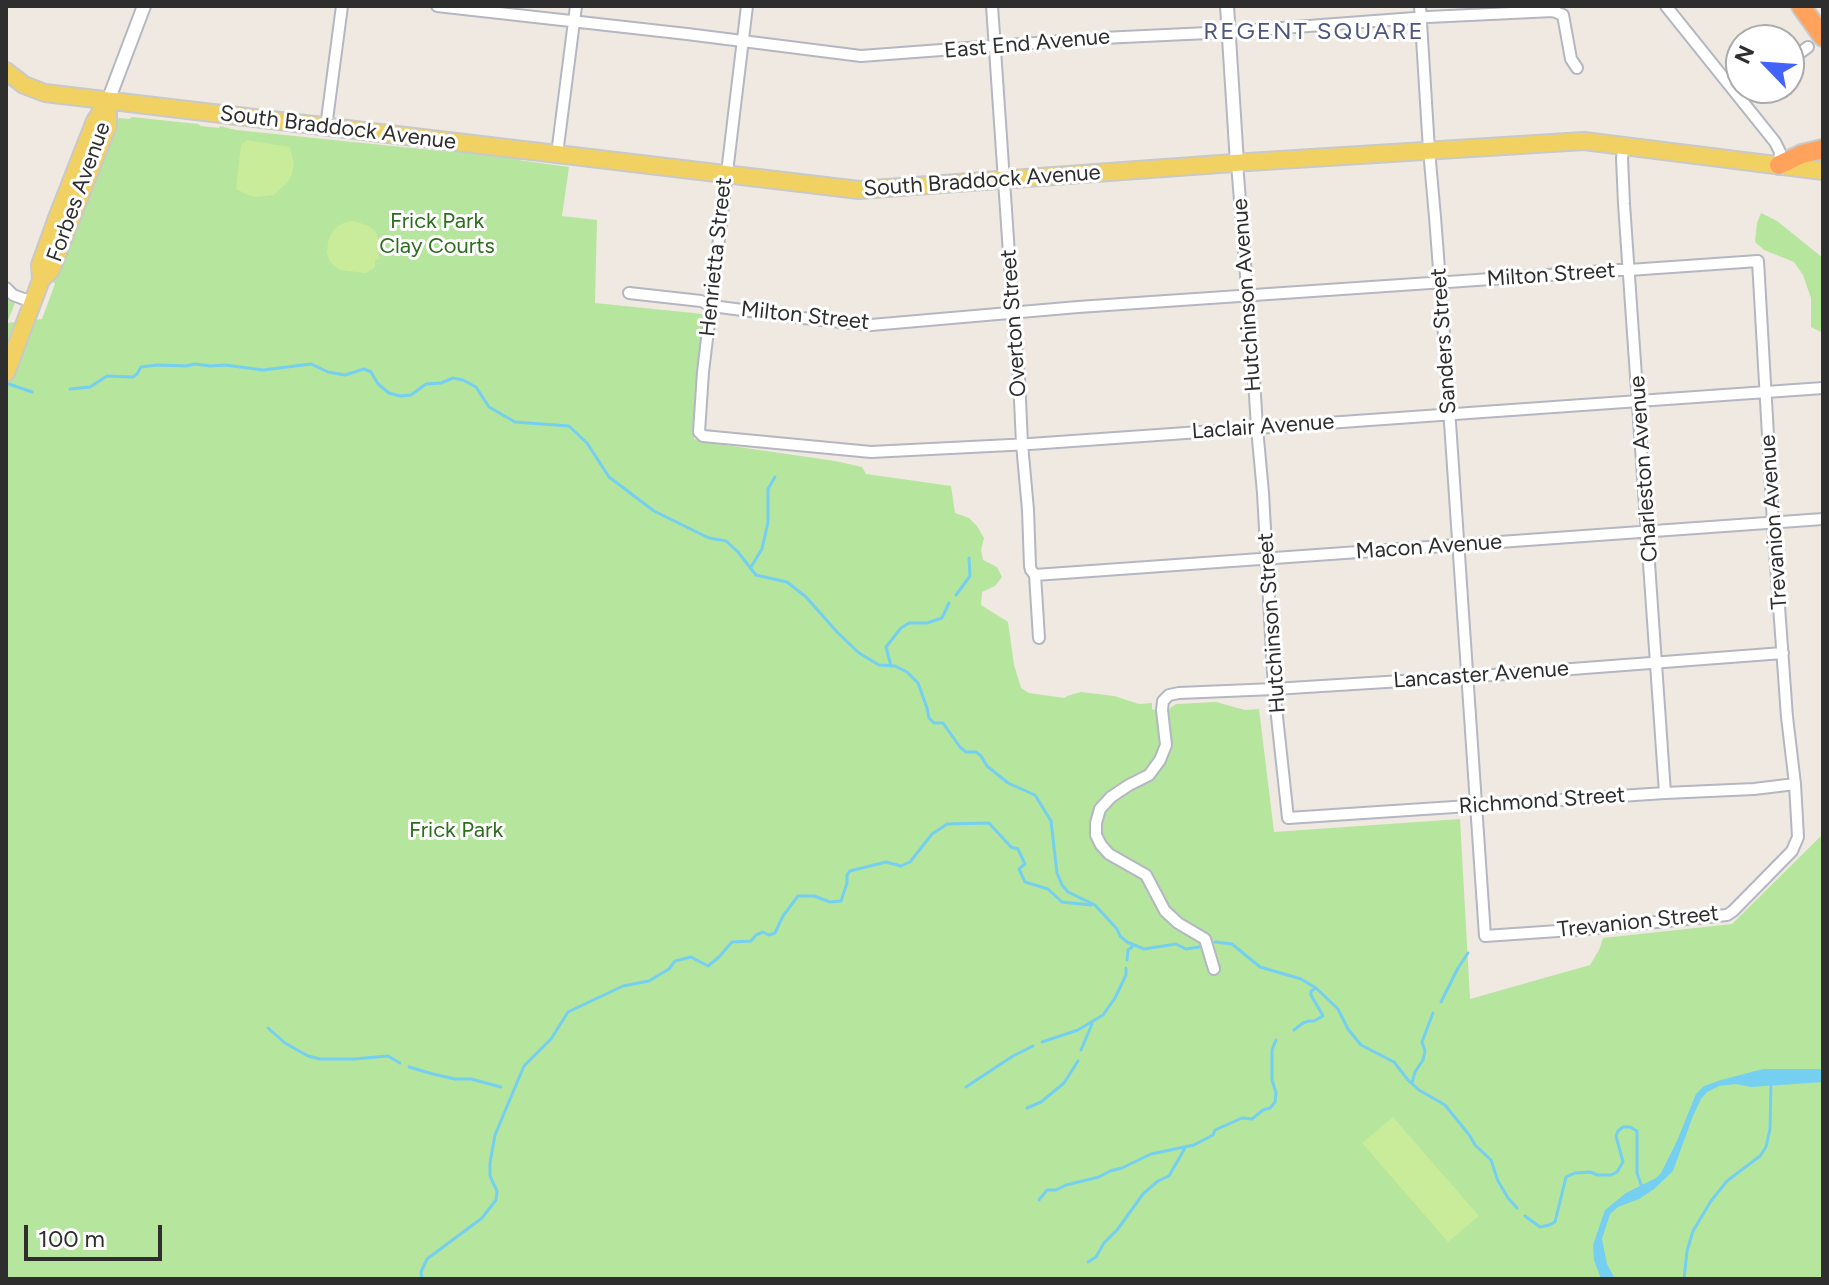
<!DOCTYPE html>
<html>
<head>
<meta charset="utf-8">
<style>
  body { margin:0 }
  #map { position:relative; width:1829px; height:1285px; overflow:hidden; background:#efe9e1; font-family:Figtree,sans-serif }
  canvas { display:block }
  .frame { position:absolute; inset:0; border:8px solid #2e2e2e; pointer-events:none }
  .north { position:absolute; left:1725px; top:24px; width:80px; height:80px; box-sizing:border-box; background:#fff; border:2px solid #ababab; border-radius:50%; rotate:295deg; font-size:22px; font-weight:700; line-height:32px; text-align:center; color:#2e2e2e }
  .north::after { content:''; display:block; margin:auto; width:28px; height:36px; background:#4264fb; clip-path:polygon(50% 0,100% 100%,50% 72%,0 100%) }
  .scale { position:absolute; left:24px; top:1225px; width:138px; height:36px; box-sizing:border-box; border:4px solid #2e2e2e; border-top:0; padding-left:10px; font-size:24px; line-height:28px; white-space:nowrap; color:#2e2e2e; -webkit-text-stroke:6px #fff; paint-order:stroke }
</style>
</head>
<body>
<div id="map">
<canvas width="1829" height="1285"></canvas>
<div class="frame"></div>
<div class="north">N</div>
<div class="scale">100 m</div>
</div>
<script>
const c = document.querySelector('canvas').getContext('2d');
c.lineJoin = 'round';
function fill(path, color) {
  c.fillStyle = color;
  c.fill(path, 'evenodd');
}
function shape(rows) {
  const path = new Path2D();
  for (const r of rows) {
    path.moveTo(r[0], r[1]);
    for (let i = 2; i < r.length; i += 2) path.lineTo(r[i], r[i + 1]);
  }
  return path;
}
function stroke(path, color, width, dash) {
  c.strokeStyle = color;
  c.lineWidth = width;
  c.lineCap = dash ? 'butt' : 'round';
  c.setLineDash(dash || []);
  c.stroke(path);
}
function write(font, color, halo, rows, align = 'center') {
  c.font = font + ' Figtree,sans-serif';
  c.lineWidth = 6;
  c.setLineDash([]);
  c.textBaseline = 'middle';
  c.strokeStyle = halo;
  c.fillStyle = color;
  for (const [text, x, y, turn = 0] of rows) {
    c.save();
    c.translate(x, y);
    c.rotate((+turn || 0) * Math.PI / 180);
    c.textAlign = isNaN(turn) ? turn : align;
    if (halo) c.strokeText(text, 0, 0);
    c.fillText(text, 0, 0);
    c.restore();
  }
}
const green = shape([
  [132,117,198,124,201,126,219,128,220,126,236,130,451,152,410,146,446,149,533,159,518,160,569,167,562,216,597,220,595,303,703,314,694,439,711,443,835,461,862,467,866,474,951,486,955,513,969,518,977,526,984,538,981,550,983,560,997,567,1002,577,995,586,982,592,981,605,1008,622,1014,665,1021,688,1029,693,1065,698,1067,696,1081,692,1114,696,1139,704,1152,703,1152,709,1154,710,1169,710,1170,708,1176,704,1216,702,1245,710,1259,709,1274,832,1460,819,1470,999,1590,965,1599,950,1603,938,1732,924,1823,834,1823,1279,6,1279,6,300,15,303,7,323,42,319,55,284,53,282,115,122,119,118,129,119],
  [1761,213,1777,221,1823,258,1823,333,1811,327,1811,298,1803,275,1794,262,1764,250,1755,242,1757,223]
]);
const pitch = shape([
  [247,140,290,147,294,164,292,174,288,182,274,195,256,197,248,195,236,189,241,145],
  [354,221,369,226,375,231,379,239,379,259,375,260,375,267,366,273,340,270,330,262,327,253,328,242,331,234,338,226,346,222],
  [1393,1117,1479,1216,1448,1242,1362,1143]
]);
const water = shape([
  [1763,1069,1823,1069,1823,1082,1751,1087,1735,1084,1719,1086,1707,1092,1701,1099,1693,1116,1673,1171,1654,1189,1639,1199,1618,1207,1610,1214,1602,1239,1607,1264,1615,1279,1601,1279,1594,1260,1593,1245,1605,1210,1626,1193,1656,1178,1661,1173,1677,1141,1696,1094,1704,1086,1721,1080]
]);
const stream = shape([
  [6,383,32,392],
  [70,389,90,387,107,376,133,377,137,374,141,367,157,365,186,366,195,364,210,366,225,365,263,370,311,364,328,372,345,375,364,369,371,372,378,384,389,393,400,396,411,395,426,384,441,383,453,378,463,380,476,387,489,407,515,422,569,426,587,443,609,477,654,511,709,538,726,541,738,552,756,575,787,582,806,597,838,633,859,653,879,665,895,666,907,672,918,683,927,708,929,718,934,723,943,723,960,747,966,752,976,752,981,756,987,766,1008,783,1035,795,1051,821,1057,873,1062,885,1068,892,1095,905,1117,929,1120,936,1127,942,1144,949,1176,944,1186,949,1199,947],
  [751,567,762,549,768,522,768,489,775,477],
  [956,595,970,576,969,558],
  [891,666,886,647,901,628,909,623,927,623,942,618,949,603],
  [1215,942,1232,944,1260,967,1301,979,1316,988,1338,1009,1348,1029,1361,1045,1394,1062,1408,1080,1419,1090,1445,1105,1470,1136,1475,1145,1491,1160,1498,1181,1508,1198,1517,1208],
  [1127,960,1128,950,1132,947],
  [1441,1002,1458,968,1468,953],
  [268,1028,285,1043,308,1056,320,1059,354,1059,388,1056,400,1063],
  [1294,1030,1303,1023,1309,1021,1314,1021,1323,1016,1311,995,1311,991,1316,988],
  [1042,1042,1078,1030,1103,1015,1115,998,1126,975,1126,968],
  [1081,1050,1092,1024],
  [409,1067,433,1074,455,1079,471,1079,501,1087],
  [1412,1083,1415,1072,1423,1060,1425,1051,1422,1042,1433,1013],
  [966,1087,1013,1056,1033,1046],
  [1027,1108,1041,1102,1064,1083,1078,1061],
  [1039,1200,1047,1190,1056,1190,1066,1185,1099,1177,1110,1171,1122,1168,1151,1154,1194,1145,1213,1135,1215,1130,1242,1118,1252,1119,1263,1110,1270,1108,1275,1102,1276,1093,1272,1080,1272,1050,1276,1040],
  [1525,1216,1540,1227,1549,1225,1555,1222,1566,1177,1575,1173,1590,1172,1598,1175,1611,1175,1617,1172,1623,1162,1616,1136,1618,1131,1623,1127,1630,1127,1637,1131,1637,1173,1643,1190],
  [1088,1262,1096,1257,1104,1243,1117,1230,1143,1194,1158,1181,1169,1176,1185,1148],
  [422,1279,421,1272,427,1259,482,1218,496,1200,497,1191,490,1176,490,1163,495,1135,524,1066,551,1039,568,1012,623,986,649,981,669,969,675,961,691,957,708,966,719,957,732,942,751,941,756,935,763,932,769,935,775,933,783,916,798,896,814,896,830,902,841,901,847,883,847,875,850,871,886,862,901,866,910,862,932,834,947,824,989,823,1011,847,1018,849,1025,864,1019,869,1025,882,1048,889,1062,902,1091,905],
  [1684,1279,1687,1251,1693,1231,1711,1201,1727,1181,1760,1156,1766,1147,1770,1129,1771,1085]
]);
const minor = shape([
  [437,6,687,34,861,56,1102,38,1229,32,1428,17,1553,11,1563,15,1571,59,1577,68],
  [747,6,703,372,699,432,703,436,871,452,1030,444,1823,388],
  [992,6,1013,312,1019,378,1022,444,1028,510,1030,566,1031,570,1035,575,1039,638],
  [1666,6,1775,142,1780,152,1779,165],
  [1789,61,1808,47],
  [1742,99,1756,88],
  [326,127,342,6],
  [1624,146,1622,158,1624,204,1665,793],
  [557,154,576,6],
  [1237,163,1253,362,1257,428,1263,493,1274,689,1288,818,1665,793,1754,789,1795,784],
  [6,288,13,295,32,302],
  [629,293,701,301,712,306,803,318,871,325,1078,307,1430,283,1440,282,1448,282,1619,270,1629,270,1758,261,1773,523,1787,717,1795,784,1798,837,1792,851,1733,911,1727,915,1587,929,1485,936,1445,349,1440,282,1435,217,1429,150,1420,6],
  [1035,575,1823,519],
  [1214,969,1205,939,1178,923,1165,911,1146,875,1109,854,1101,845,1096,835,1096,823,1100,809,1111,797,1129,785,1149,775,1160,760,1166,745,1162,710,1163,701,1169,695,1179,693,1274,689,1466,677,1783,653]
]);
const tertiary = shape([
  [1227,6,1237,163],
  [108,101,144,6]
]);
const primary = shape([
  [6,71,24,85,45,93,859,190,1248,162,1584,141,1823,171],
  [41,280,40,265,57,218,95,121,108,101],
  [6,373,41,280,51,270,108,125,108,101]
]);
const motorway = shape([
  [1801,6,1823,37],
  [1779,165,1802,154,1823,149]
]);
const streetNames = [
  ["East End Avenue",1027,44,-5],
  ["South Braddock Avenue",338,128,7],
  ["South Braddock Avenue",982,181,-4],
  ["Forbes Avenue",79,192,-70],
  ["Henrietta Street",716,257,-84],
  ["Milton Street",1551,275,-4],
  ["Hutchinson Avenue",1247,295,-94],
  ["Milton Street",805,316,6],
  ["Overton Street",1014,323,-94],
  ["Sanders Street",1444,341,-94],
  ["Laclair Avenue",1263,427,-4],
  ["Charleston Avenue",1644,469,-94],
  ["Trevanion Avenue",1774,522,-94],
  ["Macon Avenue",1429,547,-4],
  ["Hutchinson Street",1272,623,-94],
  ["Lancaster Avenue",1481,675,-4],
  ["Richmond Street",1542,801,-4],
  ["Trevanion Street",1638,922,-6]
];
const parkNames = [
  ["Frick Park",437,222],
  ["Clay Courts",437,247],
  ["Frick Park",456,831]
];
const neighbourhoodNames = [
  ["REGENT SQUARE",1314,32]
];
fill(green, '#b6e59e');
fill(pitch, '#c9ec9a');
fill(water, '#75cff0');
stroke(stream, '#75cff0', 3);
stroke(minor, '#b4b7c1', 14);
stroke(tertiary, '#b4b7c1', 16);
stroke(primary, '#c9c9c9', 20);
stroke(motorway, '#c9c9c9', 22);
stroke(minor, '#fff', 10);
stroke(tertiary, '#fff', 12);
stroke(primary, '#f2d163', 16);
stroke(motorway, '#ffa35c', 18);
write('22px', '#2e2e2e', '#fff', streetNames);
write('22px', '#2c6e1b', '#fff', parkNames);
c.letterSpacing = '2px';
write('24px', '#4d5680', '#fff', neighbourhoodNames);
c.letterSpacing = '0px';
</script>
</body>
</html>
